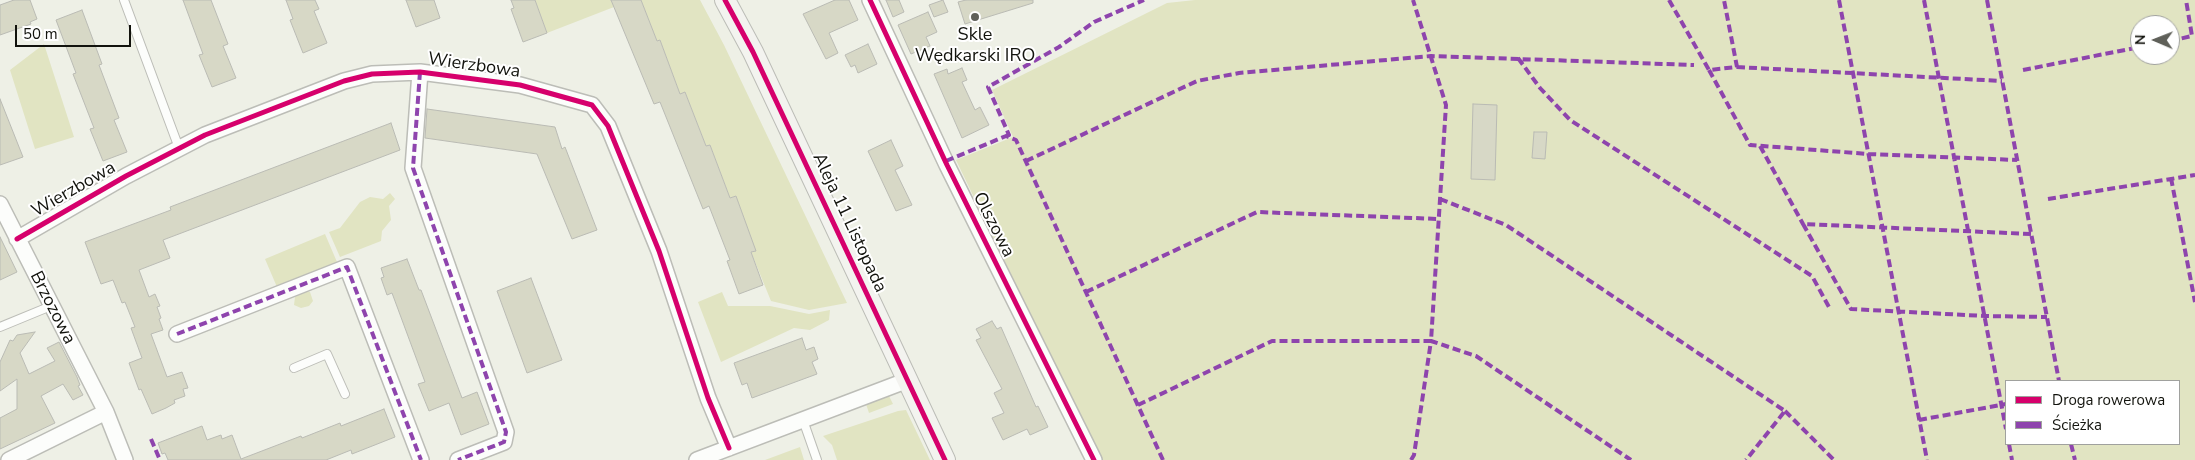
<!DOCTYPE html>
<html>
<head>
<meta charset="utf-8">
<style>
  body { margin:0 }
  #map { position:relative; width:2195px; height:460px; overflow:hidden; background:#eef0e6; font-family:"Nunito Sans",sans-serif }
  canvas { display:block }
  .legend { position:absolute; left:2005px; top:380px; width:175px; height:65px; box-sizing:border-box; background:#fff; border:1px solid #a0a19e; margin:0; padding:6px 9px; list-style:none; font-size:15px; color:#12130d }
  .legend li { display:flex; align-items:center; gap:10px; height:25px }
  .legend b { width:25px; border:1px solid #a0a19e }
  .north { position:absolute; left:2130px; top:15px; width:50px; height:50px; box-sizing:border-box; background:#fff; border:1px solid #a0a19e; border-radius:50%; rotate:271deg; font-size:14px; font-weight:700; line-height:20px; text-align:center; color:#12130d }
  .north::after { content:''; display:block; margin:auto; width:18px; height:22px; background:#5f6059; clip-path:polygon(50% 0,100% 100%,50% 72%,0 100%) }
  .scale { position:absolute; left:15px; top:25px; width:116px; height:22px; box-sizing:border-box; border:2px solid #12130d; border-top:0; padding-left:6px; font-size:15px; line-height:18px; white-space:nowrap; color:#12130d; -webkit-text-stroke:4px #fff; paint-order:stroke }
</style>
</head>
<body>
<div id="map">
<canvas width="2195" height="460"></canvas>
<ul class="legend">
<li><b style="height:6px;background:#d6006c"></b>Droga rowerowa</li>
<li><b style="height:6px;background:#8e44ad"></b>Ścieżka</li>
</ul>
<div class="north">N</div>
<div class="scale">50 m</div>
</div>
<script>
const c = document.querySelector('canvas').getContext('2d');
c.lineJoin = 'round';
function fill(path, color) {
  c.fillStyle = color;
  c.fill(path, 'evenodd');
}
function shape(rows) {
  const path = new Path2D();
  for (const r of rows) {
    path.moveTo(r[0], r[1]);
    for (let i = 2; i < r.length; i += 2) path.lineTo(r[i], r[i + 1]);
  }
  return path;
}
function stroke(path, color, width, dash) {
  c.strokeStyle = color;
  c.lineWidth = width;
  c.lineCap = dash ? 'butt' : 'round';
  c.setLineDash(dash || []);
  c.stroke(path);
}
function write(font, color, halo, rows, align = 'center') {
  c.font = font + ' "Nunito Sans",sans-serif';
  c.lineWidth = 4;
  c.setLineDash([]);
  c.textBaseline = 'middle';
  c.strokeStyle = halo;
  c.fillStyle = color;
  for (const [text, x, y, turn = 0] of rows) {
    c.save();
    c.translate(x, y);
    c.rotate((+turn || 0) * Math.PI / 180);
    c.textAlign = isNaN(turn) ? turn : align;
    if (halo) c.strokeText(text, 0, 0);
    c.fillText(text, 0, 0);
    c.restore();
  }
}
const green = shape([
  [535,0,611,0,614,7,547,33],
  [641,0,700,0,724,45,847,303,809,310,771,301,751,252,755,251,736,196,730,198,710,145,706,146,685,92,680,94,660,40,657,41],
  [1195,0,2195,0,2195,460,1100,460,956,160,1013,137,992,90,1167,3],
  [2140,25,2170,25,2170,55,2140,55],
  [2006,381,2179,381,2179,444,2006,444],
  [44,44,74,137,35,149,10,70],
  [390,193,395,199,389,206,391,220,382,231,381,241,340,257,329,232,340,228,360,202,370,197,383,199],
  [325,234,337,262,277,287,265,259],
  [304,291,310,292,313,301,309,306,301,308,294,305,295,297],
  [722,292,728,306,770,306,809,314,830,310,829,320,810,330,794,328,721,362,698,302],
  [889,396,893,404,869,413,866,404],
  [906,410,930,460,837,460,832,445,823,436,898,411],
  [800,447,804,460,765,460]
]);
const building = shape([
  [14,0,30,0,37,19,30,22,31,24,0,35,0,5,14,0],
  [183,0,211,0,228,44,223,46,236,78,212,87,199,55,203,54,183,0],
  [286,0,315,0,319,9,314,11,327,43,303,53,290,20,293,19,286,0],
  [406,0,434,0,440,18,416,27,406,0],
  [511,0,535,0,547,33,523,42,511,9,514,8,511,0],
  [611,0,641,0,657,41,660,40,680,94,685,92,706,146,710,145,730,198,736,196,756,251,751,252,763,285,739,294,727,261,730,260,709,206,703,209,660,102,654,104,611,0],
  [835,0,849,0,858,20,829,33,838,53,826,59,803,14,835,0],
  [886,0,899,0,904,12,893,17,886,0],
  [943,0,948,12,934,17,929,5,943,0],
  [966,0,1033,0,1033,3,965,24,958,2,966,0],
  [82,10,102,64,99,65,119,118,114,120,127,152,103,161,90,129,94,128,73,74,76,73,56,20,82,10],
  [928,12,937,32,926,37,930,46,911,54,898,25,928,12],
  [868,44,877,64,858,73,855,65,851,67,845,55,868,44],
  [962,68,967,80,962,82,975,110,980,107,989,125,962,138,934,74,947,69,948,74,962,68],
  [0,99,23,157,0,165,0,99],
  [1473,104,1497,105,1495,180,1471,179,1473,104],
  [427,109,555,127,562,149,565,147,597,230,572,239,537,154,425,138,427,109],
  [391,123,400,150,163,240,170,258,139,270,149,297,155,294,160,306,157,307,161,318,159,319,163,330,151,334,167,377,182,372,188,388,183,389,185,396,174,400,175,403,166,408,152,414,141,389,139,390,129,363,142,358,131,328,135,327,125,302,122,303,113,280,101,284,85,242,171,210,170,207,391,123],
  [1534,132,1547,132,1545,159,1532,158,1534,132],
  [891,140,903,166,895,170,912,205,896,211,868,151,891,140],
  [0,237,17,272,0,280,0,237],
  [407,259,419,290,421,290,462,398,477,392,489,424,461,435,449,403,429,411,418,384,425,382,392,293,387,295,381,278,384,277,381,268,407,259],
  [531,278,562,360,527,373,497,291,531,278],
  [992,321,997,329,1001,327,1036,407,1038,406,1048,427,1030,435,1027,429,1003,440,992,418,1004,413,994,393,1002,389,976,340,981,338,976,329,992,321],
  [35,332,20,353,29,374,55,361,47,348,59,342,77,377,80,385,78,386,83,395,73,400,63,384,41,396,55,423,0,449,0,418,17,409,17,379,0,391,0,362,10,340,13,341,17,335,35,332],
  [802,338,806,350,814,347,818,359,812,362,817,374,752,398,747,383,742,385,734,363,802,338],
  [384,409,395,437,352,454,351,450,326,460,168,460,165,453,162,454,158,443,202,426,207,440,221,435,222,439,232,435,241,459,301,436,302,438,340,423,341,426,384,409]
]);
const lane = shape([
  [124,0,179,148],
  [0,327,51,306],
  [294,368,327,354,345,394],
  [803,420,817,460]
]);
const street = shape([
  [870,0,947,165,1094,460],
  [420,72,413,168,506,432,504,442,458,460],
  [0,204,106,412,125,460],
  [17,239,126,176,205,135,344,81,372,74,420,72,520,85,592,105,608,126,659,251,708,398,729,448],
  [177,334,347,267,421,460],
  [9,460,106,412],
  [697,460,908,380]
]);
const secondary = shape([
  [725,0,753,52,945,460]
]);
const quiet = shape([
  [1669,0,1709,70,1737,67,1724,0],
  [1839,0,1927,460],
  [1924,0,2006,429],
  [1987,0,2059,381],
  [2170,41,2192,36,2186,0],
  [1518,58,1540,88,1570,120,1812,276,1829,307],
  [1737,67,2002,81],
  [1709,70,1750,145,1869,154,2017,160],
  [2023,70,2140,47],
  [420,72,413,168,506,432,504,442,458,460],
  [1006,136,1009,135,988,87,1059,47,1094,22,1144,0],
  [1760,146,1803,224],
  [946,161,1006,136,1016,140,1163,460],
  [1026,161,1197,81,1239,73,1431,56,1694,65],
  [2171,178,2195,302],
  [1440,199,1506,225,1785,411,1746,460],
  [2048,199,2195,175],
  [2031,234,1803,224,1851,309,1985,316,2047,317],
  [1086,292,1257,212,1439,219],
  [177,334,347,267,421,460],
  [1138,405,1272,341,1431,341,1446,105,1413,0],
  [1785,411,1834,460],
  [1919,420,2006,404],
  [151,439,160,460],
  [2009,444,2012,460],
  [2071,444,2075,460],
  [1411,460,1414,455,1431,341,1476,356,1631,460]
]);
const cycleway = shape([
  [725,0,753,52,945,460],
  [870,0,947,165,1094,460],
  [17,239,126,176,205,135,344,81,372,74,420,72,520,85,592,105,608,126,659,251,708,398,729,448]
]);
const markers = [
  [975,17,5,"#5f6059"]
];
const poiNames = [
  ["Skle",975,36],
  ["Wędkarski IRO",975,57]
];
const streetNames = [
  ["Wierzbowa",474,66,8],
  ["Wierzbowa",74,190,-30],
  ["Aleja 11 Listopada",849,223,65],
  ["Olszowa",993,225,63],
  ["Brzozowa",52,308,63]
];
fill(green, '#e1e4c2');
fill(building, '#d7d8c6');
stroke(building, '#babbb4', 1);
stroke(lane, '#bcbdb7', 10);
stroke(street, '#bcbdb7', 18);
stroke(secondary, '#bcbdb7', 22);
stroke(lane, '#fcfdfb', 8);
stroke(street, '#fcfdfb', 15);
stroke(secondary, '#f3f3ef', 20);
stroke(quiet, '#8e44ad', 4, [8, 4]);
stroke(cycleway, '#d6006c', 5);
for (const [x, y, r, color] of markers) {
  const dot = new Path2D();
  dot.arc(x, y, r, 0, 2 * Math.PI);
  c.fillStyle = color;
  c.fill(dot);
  stroke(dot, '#fff', 2);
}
write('18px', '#12130d', '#fff', poiNames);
write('18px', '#12130d', '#fff', streetNames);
</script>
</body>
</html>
